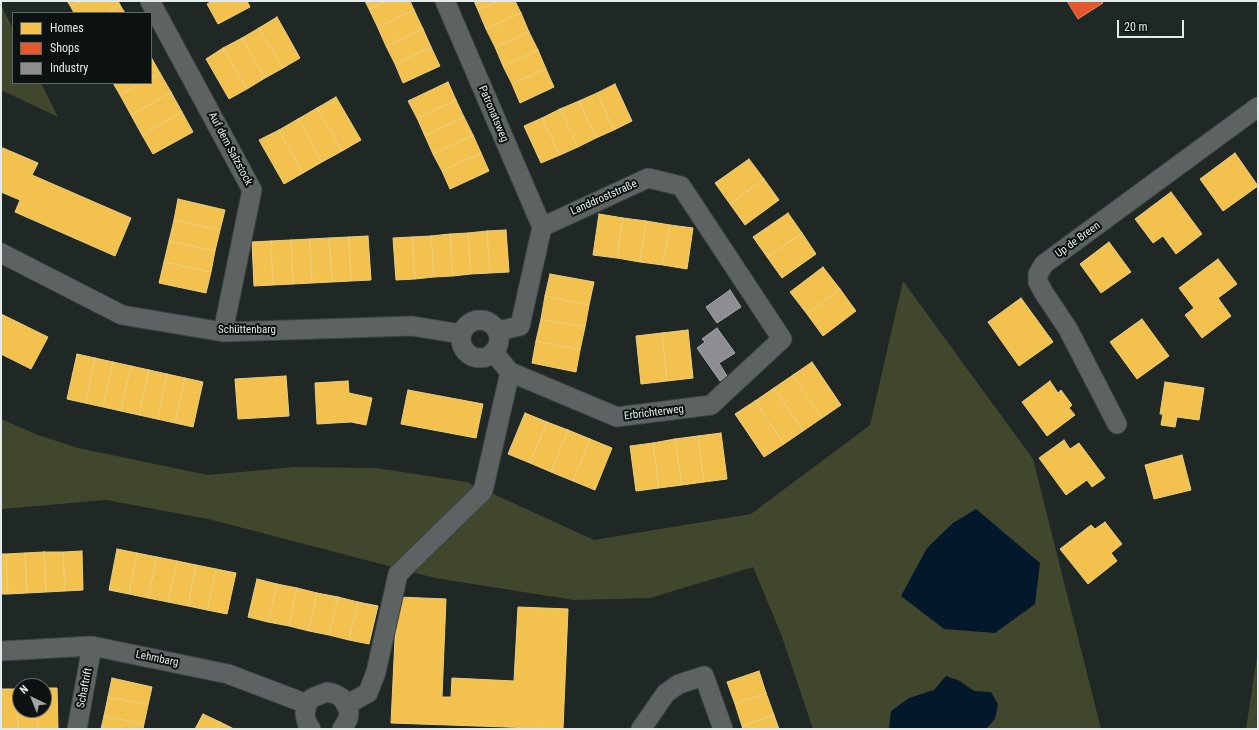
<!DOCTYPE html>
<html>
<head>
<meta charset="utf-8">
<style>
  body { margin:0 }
  #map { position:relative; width:1259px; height:730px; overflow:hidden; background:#202826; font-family:"Roboto Condensed",sans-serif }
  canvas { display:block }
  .frame { position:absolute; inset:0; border:2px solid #e2ebe9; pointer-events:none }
  .legend { position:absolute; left:12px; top:12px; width:140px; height:72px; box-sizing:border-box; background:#0b1211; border:1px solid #616967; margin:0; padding:5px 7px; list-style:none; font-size:12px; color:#e2ebe9 }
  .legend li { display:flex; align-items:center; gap:8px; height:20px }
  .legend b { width:20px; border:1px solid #616967 }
  .north { position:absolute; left:12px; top:678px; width:40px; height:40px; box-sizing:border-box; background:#0b1211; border:1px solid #616967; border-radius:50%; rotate:317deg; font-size:11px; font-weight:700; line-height:16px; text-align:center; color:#e2ebe9 }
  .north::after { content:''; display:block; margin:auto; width:14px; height:18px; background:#9ea7a5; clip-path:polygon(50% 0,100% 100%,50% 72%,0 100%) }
  .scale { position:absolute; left:1117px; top:20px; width:67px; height:18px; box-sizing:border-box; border:2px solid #e2ebe9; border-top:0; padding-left:5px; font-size:12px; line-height:14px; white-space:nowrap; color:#e2ebe9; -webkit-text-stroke:3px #0b1211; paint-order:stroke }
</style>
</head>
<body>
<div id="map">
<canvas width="1259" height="730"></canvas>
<div class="frame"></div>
<ul class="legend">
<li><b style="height:11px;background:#f2c14e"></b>Homes</li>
<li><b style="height:11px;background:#e4572e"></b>Shops</li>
<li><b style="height:11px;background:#8d8d92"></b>Industry</li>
</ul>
<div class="north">N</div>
<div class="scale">20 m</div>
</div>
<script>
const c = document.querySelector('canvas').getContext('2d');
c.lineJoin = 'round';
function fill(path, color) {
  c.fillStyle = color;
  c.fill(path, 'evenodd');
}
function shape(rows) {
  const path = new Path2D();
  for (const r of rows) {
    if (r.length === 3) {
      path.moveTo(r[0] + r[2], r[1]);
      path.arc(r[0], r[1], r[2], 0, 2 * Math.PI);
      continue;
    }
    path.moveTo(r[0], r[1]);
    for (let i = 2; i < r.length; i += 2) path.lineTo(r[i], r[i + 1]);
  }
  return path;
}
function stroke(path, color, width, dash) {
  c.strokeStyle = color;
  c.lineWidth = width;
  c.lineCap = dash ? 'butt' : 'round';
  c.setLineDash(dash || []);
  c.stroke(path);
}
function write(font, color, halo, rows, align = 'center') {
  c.font = font + ' "Roboto Condensed",sans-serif';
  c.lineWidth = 4;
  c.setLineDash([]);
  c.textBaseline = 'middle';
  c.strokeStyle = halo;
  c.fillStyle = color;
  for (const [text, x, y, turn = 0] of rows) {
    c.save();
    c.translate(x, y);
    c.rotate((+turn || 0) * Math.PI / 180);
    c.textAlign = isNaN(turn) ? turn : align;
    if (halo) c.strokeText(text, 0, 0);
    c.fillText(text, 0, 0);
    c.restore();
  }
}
const green = shape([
  [1,5,13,29,13,83,41,83,58,117,1,90],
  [903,281,1033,459,1101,729,813,729,781,634,753,567,650,598,574,600,435,578,208,519,106,500,1,509,1,419,38,435,78,448,208,475,295,467,376,468,467,482,594,540,751,514,870,425],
  [1258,650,1258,729,1246,729]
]);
const water = shape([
  [976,509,1040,563,1035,604,995,633,944,629,901,596,927,548,953,523],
  [946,676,960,681,974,691,991,692,998,704,995,719,986,729,889,729,891,711,909,698,934,690]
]);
const homes = shape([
  [67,1,82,1,71,7,67,1],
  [82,1,118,1,120,5,107,13,74,13,71,7,82,1],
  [212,1,247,1,250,7,218,24,207,4,212,1],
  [365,1,387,1,369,9,365,1],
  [387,1,410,1,414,10,378,28,369,9,387,1],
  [474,1,499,1,478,10,474,1],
  [499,1,515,1,521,13,486,29,478,10,499,1],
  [120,5,125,13,107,13,120,5],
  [414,10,423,29,386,46,378,28,414,10],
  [521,13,529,32,495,47,486,29,521,13],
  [277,17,300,58,283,68,259,28,277,17],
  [259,28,283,68,265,78,242,38,259,28],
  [423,29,431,47,395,64,386,46,423,29],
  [529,32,538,50,503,66,495,47,529,32],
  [242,38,265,78,247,89,223,48,242,38],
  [431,47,440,66,403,83,395,64,431,47],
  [223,48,247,89,229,99,206,59,223,48],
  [538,50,546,69,512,84,503,66,538,50],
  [151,57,160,73,151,78,151,57],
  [546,69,554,87,520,103,512,84,546,69],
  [160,73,171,92,131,115,120,95,141,83,151,83,151,78,160,73],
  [448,82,456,100,417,118,408,101,448,82],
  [113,83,141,83,120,95,113,83],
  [615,84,632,121,614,130,597,93,615,84],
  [171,92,182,112,142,135,131,115,171,92],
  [597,93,614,130,596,138,579,101,597,93],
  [336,97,361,140,342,151,317,108,336,97],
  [456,100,464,117,425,136,417,118,456,100],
  [579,101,596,138,578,147,560,109,579,101],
  [317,108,342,151,322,162,298,119,317,108],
  [560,109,578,147,560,155,542,118,560,109],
  [182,112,193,132,153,154,142,135,182,112],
  [464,117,473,135,433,154,425,136,464,117],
  [542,118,560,155,541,163,524,126,542,118],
  [298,119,322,162,303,173,279,130,298,119],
  [279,130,303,173,284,184,259,140,279,130],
  [473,135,481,153,442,171,433,154,473,135],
  [3,148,38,163,32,175,131,218,115,256,15,212,20,200,1,192,1,154,3,148],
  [481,153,489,171,450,189,442,171,481,153],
  [1235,153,1258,186,1223,211,1200,179,1235,153],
  [749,159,764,179,730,204,715,183,749,159],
  [764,179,779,200,745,225,730,204,764,179],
  [1171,192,1202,234,1176,254,1163,236,1153,243,1135,219,1171,192],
  [178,199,225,210,220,230,174,220,178,199],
  [788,213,802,233,767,257,753,237,788,213],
  [599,214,623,218,617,258,593,255,599,214],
  [623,218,646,221,640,262,617,258,623,218],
  [174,220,220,230,215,251,169,241,174,220],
  [646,221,670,225,663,265,640,262,646,221],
  [670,225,693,228,687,269,663,265,670,225],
  [506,230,509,272,490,273,487,231,506,230],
  [487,231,490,273,471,274,468,233,487,231],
  [468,233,471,274,453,276,450,234,468,233],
  [802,233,816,254,782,278,767,257,802,233],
  [450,234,453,276,434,277,431,236,450,234],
  [368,236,371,280,351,281,349,237,368,236],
  [431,236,434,277,415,279,412,237,431,236],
  [349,237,351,281,332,282,329,238,349,237],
  [412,237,415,279,396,280,393,238,412,237],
  [329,238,332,282,312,283,310,239,329,238],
  [310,239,312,283,293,284,291,240,310,239],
  [291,240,293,284,273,285,271,241,291,240],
  [169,241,215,251,211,272,164,262,169,241],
  [271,241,273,285,254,286,252,242,271,241],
  [1109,242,1131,272,1101,293,1080,264,1109,242],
  [1218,259,1237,284,1218,298,1231,316,1202,338,1185,315,1194,308,1179,288,1218,259],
  [164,262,211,272,206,293,159,283,164,262],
  [823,267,840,289,807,314,790,292,823,267],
  [550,274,594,282,589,305,545,296,550,274],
  [840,289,856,311,823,336,807,314,840,289],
  [545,296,589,305,585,327,541,319,545,296],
  [1021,298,1053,342,1019,366,988,322,1021,298],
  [1,314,48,337,31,369,1,354,1,314],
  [541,319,585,327,580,350,536,341,541,319],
  [1142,319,1169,356,1137,379,1110,342,1142,319],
  [688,330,693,378,667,381,662,333,688,330],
  [662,333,667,381,641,384,636,336,662,333],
  [536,341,580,350,576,372,532,363,536,341],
  [77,354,95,358,85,403,67,399,77,354],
  [95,358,113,362,103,407,85,403,95,358],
  [113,362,131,366,121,411,103,407,113,362],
  [812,362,841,405,822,418,793,375,812,362],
  [131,366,149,370,139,415,121,411,131,366],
  [149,370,167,374,157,419,139,415,149,370],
  [167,374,185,378,175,423,157,419,167,374],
  [793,375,822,418,803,431,774,388,793,375],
  [286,376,289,416,238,419,235,379,286,376],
  [185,378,203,382,193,427,175,423,185,378],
  [348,381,349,393,372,398,366,425,351,422,317,424,315,383,348,381],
  [1050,381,1058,393,1061,390,1072,405,1069,408,1075,415,1047,436,1022,402,1050,381],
  [1165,382,1204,388,1199,420,1177,417,1175,427,1161,425,1163,414,1160,414,1165,382],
  [774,388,803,431,784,444,755,401,774,388],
  [408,390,483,404,476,438,401,424,408,390],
  [755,401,784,444,764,457,735,414,755,401],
  [525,413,547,422,530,463,508,454,525,413],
  [547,422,568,430,551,472,530,463,547,422],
  [568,430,590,439,573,481,551,472,568,430],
  [721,433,727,479,704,482,698,436,721,433],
  [698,436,704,482,682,485,675,439,698,436],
  [590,439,612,448,595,490,573,481,590,439],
  [675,439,682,485,659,488,653,443,675,439],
  [1064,440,1070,449,1079,443,1105,478,1092,487,1087,480,1066,495,1039,458,1064,440],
  [653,443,659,488,636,491,630,446,653,443],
  [1182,455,1191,490,1154,499,1145,465,1182,455],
  [1105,522,1122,544,1111,553,1117,561,1088,584,1060,549,1091,525,1095,529,1105,522],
  [117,549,137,553,129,594,109,590,117,549],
  [82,551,83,590,65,591,63,552,82,551],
  [44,552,46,592,27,593,25,553,44,552],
  [44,552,63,552,65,591,46,592,44,552],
  [25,553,27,593,8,594,6,554,25,553],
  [137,553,157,557,148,598,129,594,137,553],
  [1,554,6,554,8,594,1,594,1,554],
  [157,557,177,561,168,602,148,598,157,557],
  [177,561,196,565,188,606,168,602,177,561],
  [196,565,216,569,207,610,188,606,196,565],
  [216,569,236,573,227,614,207,610,216,569],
  [257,579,277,584,268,622,248,617,257,579],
  [277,584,297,588,289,626,268,622,277,584],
  [297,588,317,593,309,631,289,626,297,588],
  [317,593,338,597,329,635,309,631,317,593],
  [338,597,358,602,349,640,329,635,338,597],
  [397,597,446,599,442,697,451,697,452,678,514,681,518,607,568,609,563,729,391,723,397,597],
  [358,602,378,606,369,644,349,640,358,602],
  [759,671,766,693,735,704,727,682,759,671],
  [112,678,152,687,148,705,108,697,112,678],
  [44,688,57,688,58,729,38,729,37,710,44,710,44,688],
  [1,689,17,689,18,729,1,729,1,689],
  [17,689,20,689,20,710,37,710,38,729,18,729,17,689],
  [766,693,774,715,742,726,735,704,766,693],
  [108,697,148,705,144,724,104,716,108,697],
  [203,714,220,722,216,729,195,729,203,714],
  [774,715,779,729,743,729,742,726,774,715],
  [104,716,144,724,143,729,101,729,104,716],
  [220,722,234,729,216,729,220,722]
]);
const shops = shape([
  [1067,1,1101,1,1103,3,1078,19,1067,1]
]);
const industry = shape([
  [730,290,741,307,717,323,706,307,730,290],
  [717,328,735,353,719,363,727,376,720,381,697,348,705,342,702,339,717,328]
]);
const minor = shape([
  [150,1,252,190,223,332],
  [445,1,542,227],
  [1,253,122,315,223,332,412,326,461,334],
  [480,339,19],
  [493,352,510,372,617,417,711,405,782,339,681,186,648,178,542,227,520,326,498,331],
  [1117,424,1068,329,1044,293,1038,282,1038,274,1044,264,1258,107],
  [1,651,92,646,228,674,307,704],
  [346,705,368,693,376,672,398,574,483,491,510,372],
  [77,729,92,646],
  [311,729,307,723,305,714,307,704,312,698,327,692,335,694,342,698,346,705,349,712,348,719,342,729],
  [641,729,666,693,679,684,704,676,723,729]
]);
const streetNames = [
  ["Patronatsweg",493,114,67],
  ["Auf dem Salzstock",230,149,62],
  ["Landdroststraße",604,198,-24],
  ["Up de Breen",1078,240,-36],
  ["Schüttenbarg",247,330],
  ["Erbrichterweg",654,413,-7],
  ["Lehmbarg",157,659,11],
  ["Schaftrift",85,688,-79]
];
fill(green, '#40472c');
fill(water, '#03192b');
fill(homes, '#f2c14e');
stroke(homes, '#edce7c', 1);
fill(shops, '#e4572e');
stroke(shops, '#e38366', 1);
fill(industry, '#8d8d92');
stroke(industry, '#a6a9ac', 1);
stroke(minor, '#3d4443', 21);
stroke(minor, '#5c6362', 19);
write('11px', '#e2ebe9', '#0b1211', streetNames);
</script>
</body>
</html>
